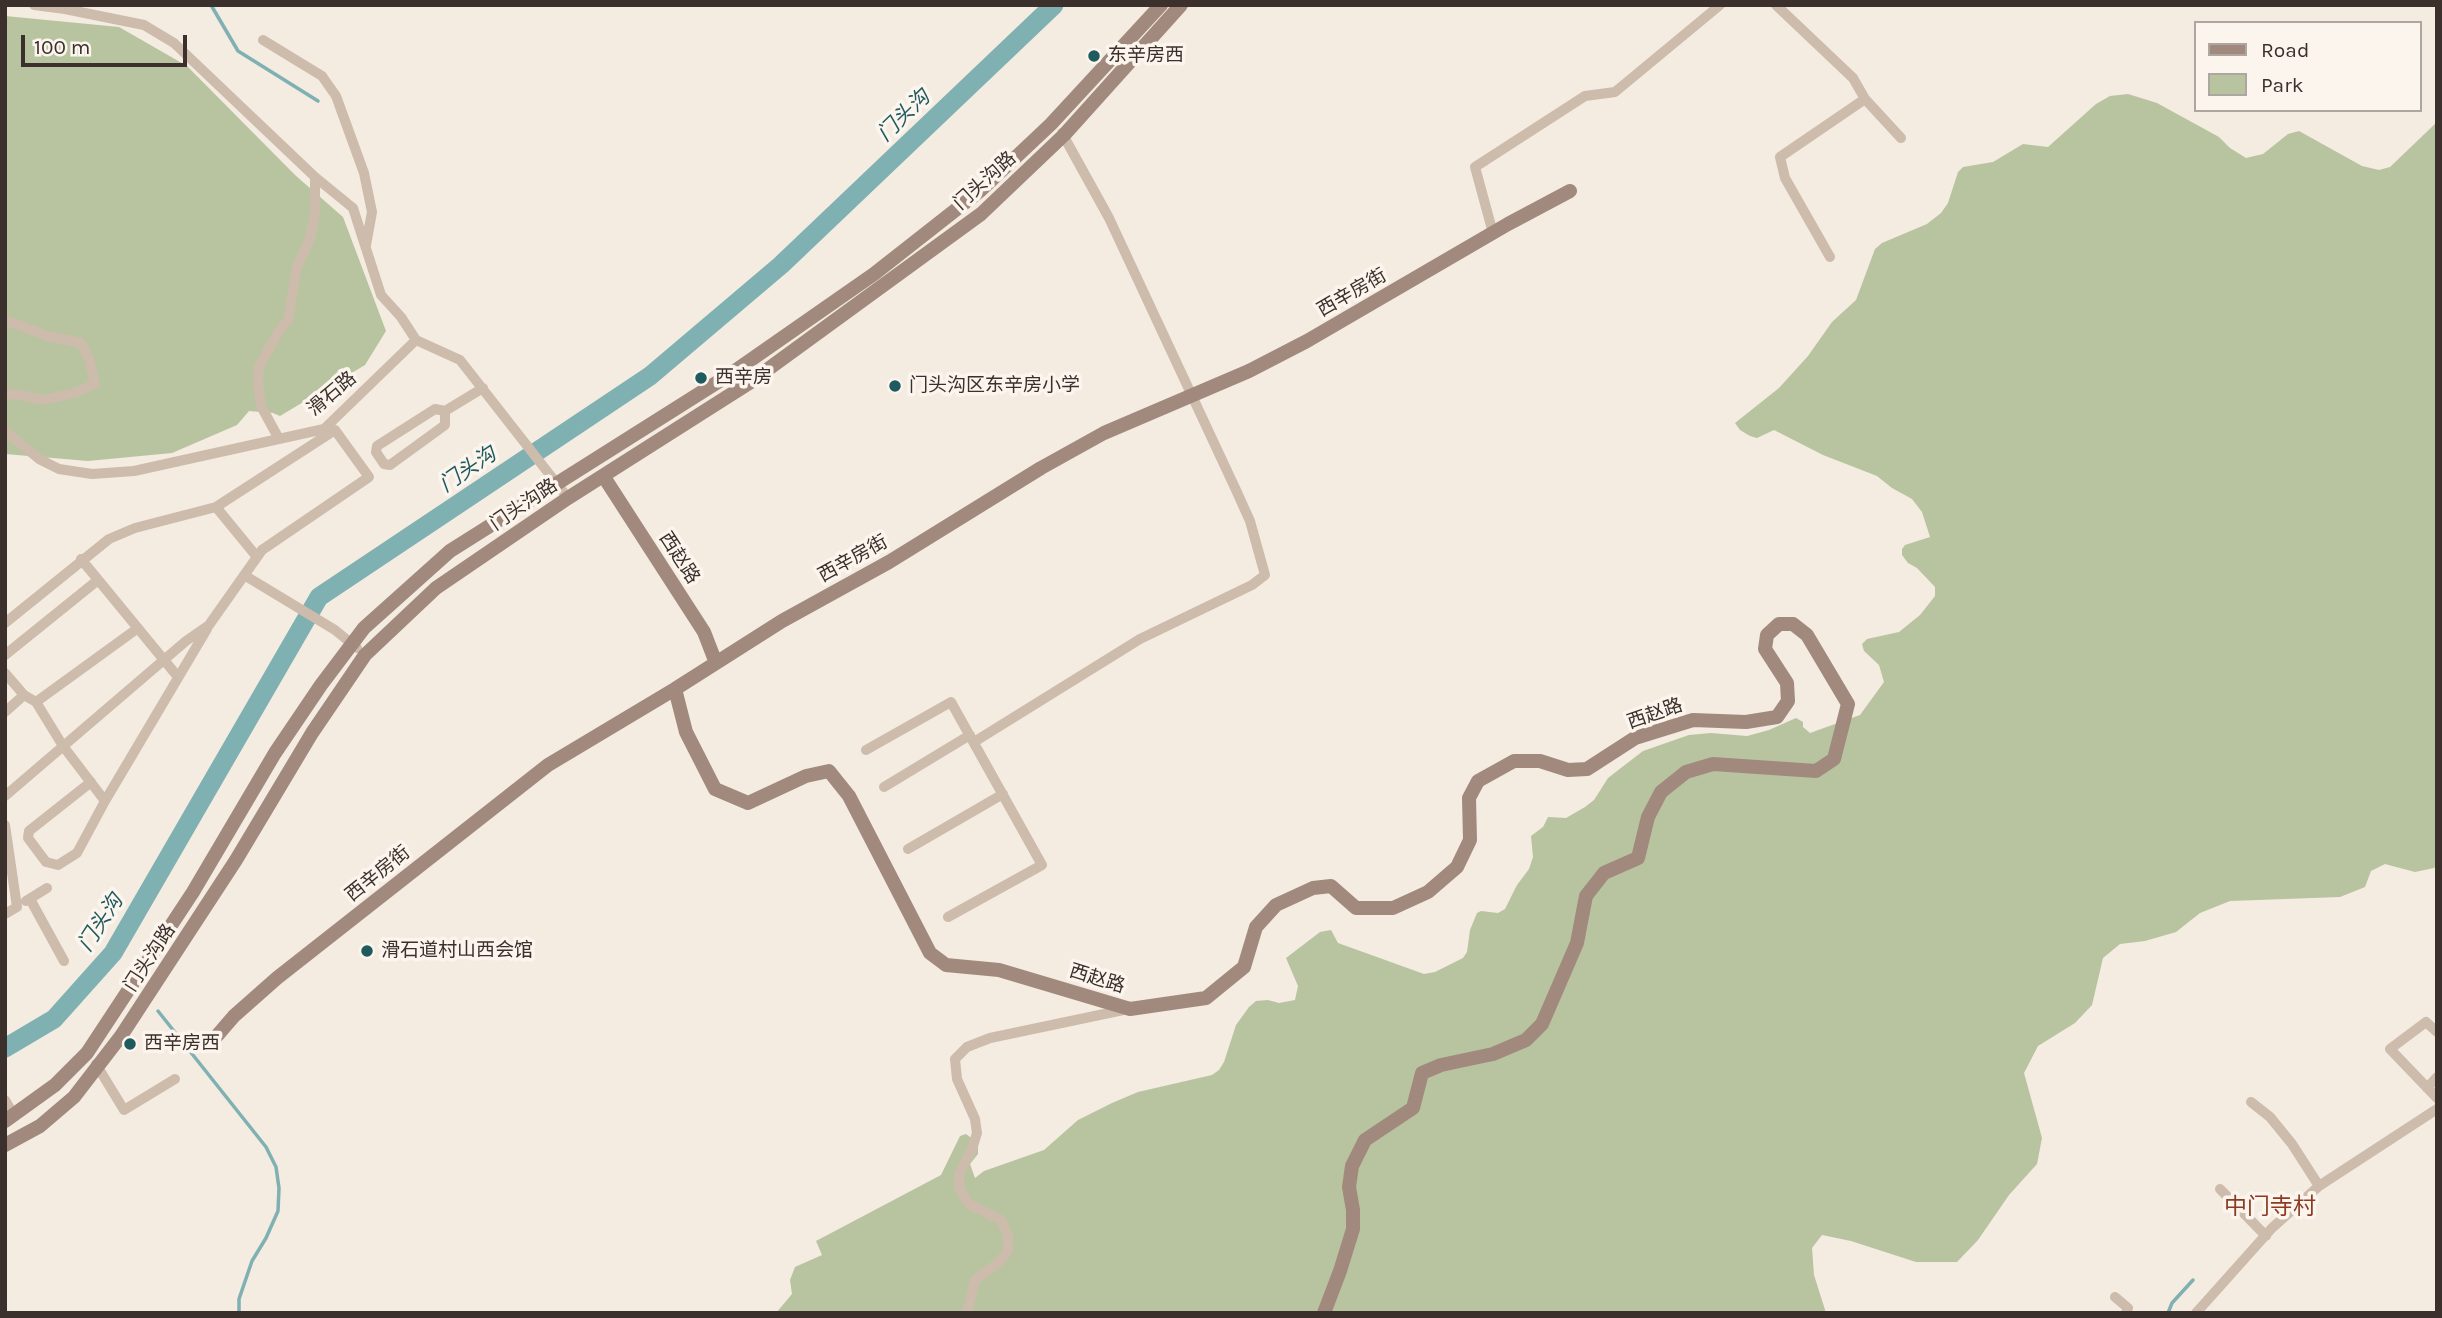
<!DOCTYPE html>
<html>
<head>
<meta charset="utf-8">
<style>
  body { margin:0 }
  #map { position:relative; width:2442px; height:1318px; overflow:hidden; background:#f4ebe1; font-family:Karla,sans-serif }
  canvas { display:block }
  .frame { position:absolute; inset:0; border:7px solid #3b302b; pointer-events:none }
  .legend { position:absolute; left:2194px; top:21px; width:228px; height:91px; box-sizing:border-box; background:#fbf5ee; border:2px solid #aea6a0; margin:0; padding:9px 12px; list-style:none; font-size:21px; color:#3b302b }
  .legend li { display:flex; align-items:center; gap:14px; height:35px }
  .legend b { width:35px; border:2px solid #aea6a0 }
  .scale { position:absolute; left:21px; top:35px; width:166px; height:32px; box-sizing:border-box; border:4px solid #3b302b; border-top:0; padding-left:9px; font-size:21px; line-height:24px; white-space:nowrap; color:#3b302b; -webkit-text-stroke:5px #fbf5ee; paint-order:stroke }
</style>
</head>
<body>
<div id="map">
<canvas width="2442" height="1318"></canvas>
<div class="frame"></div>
<ul class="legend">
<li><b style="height:9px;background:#a18a7d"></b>Road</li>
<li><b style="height:19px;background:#b8c4a0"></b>Park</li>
</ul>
<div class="scale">100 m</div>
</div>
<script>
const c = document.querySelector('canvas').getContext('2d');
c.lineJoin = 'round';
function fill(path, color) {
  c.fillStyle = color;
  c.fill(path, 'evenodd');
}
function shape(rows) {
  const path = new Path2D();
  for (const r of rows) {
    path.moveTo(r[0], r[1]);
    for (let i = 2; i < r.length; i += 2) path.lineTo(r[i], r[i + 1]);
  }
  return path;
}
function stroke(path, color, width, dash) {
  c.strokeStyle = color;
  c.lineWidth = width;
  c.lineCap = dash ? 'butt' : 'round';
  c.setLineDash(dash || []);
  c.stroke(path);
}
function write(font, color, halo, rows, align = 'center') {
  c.font = font + ' Karla,"Noto Sans SC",sans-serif';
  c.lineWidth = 7;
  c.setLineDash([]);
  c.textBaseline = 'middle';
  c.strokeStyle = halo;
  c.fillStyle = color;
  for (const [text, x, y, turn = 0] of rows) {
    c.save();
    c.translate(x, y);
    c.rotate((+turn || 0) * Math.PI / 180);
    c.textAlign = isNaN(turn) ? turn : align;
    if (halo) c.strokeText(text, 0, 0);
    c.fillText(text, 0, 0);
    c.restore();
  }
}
const green = shape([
  [5,16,119,27,187,66,295,175,343,217,386,331,365,365,280,416,273,413,249,411,237,425,172,453,88,461,5,454],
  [2128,94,2157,103,2219,137,2230,148,2246,158,2263,154,2288,134,2299,131,2362,166,2379,170,2390,167,2437,122,2437,864,2434,868,2415,872,2385,864,2371,871,2365,887,2340,897,2230,901,2200,913,2176,932,2145,941,2120,944,2103,958,2092,1005,2075,1023,2038,1046,2024,1073,2042,1138,2037,1164,2009,1195,1978,1240,1957,1262,1916,1262,1851,1241,1822,1235,1812,1248,1814,1275,1826,1313,776,1313,792,1294,790,1280,795,1267,822,1255,816,1241,941,1175,960,1136,966,1134,978,1143,978,1154,970,1164,975,1178,984,1171,1044,1150,1078,1120,1112,1103,1138,1092,1212,1075,1219,1070,1224,1062,1236,1025,1249,1007,1256,1001,1268,1000,1279,1003,1295,1000,1298,986,1286,958,1320,932,1331,930,1338,943,1424,974,1435,972,1463,958,1467,952,1470,930,1477,913,1481,911,1498,913,1505,909,1517,885,1529,869,1533,857,1531,836,1543,827,1548,817,1566,818,1585,807,1594,800,1608,778,1643,751,1689,735,1711,733,1747,736,1769,730,1796,718,1803,722,1803,727,1810,733,1860,715,1884,682,1879,665,1864,651,1862,644,1867,639,1899,632,1920,615,1935,596,1935,587,1917,568,1908,563,1902,555,1902,549,1905,545,1930,537,1922,512,1912,499,1892,488,1877,476,1823,455,1774,430,1757,438,1750,436,1740,430,1735,423,1779,388,1808,356,1832,322,1856,300,1875,249,1882,243,1927,224,1941,213,1948,203,1958,172,1963,167,1993,162,2023,144,2048,147,2096,104,2110,96]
]);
const stream = shape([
  [211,5,238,51,318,101],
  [158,1011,266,1147,276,1167,279,1188,278,1211,266,1238,252,1261,239,1299,239,1313],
  [2168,1313,2172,1303,2193,1280]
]);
const river = shape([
  [5,1048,54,1019,113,953,319,597,650,376,781,265,1054,5]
]);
const street = shape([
  [34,5,65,9,144,25,174,43,315,177,315,215,310,238,297,267,288,320,277,334,259,367,258,382,261,406,279,439],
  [1776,5,1853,78,1865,99,1901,138],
  [263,40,322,76,336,96,364,173,372,212,366,245],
  [315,177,353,208,381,295,401,317,416,340],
  [1493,233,1475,167,1585,96,1615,92,1720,5],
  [1830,257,1785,178,1780,157,1865,99],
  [5,320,48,336,81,343,89,359,95,384,77,392,44,400,15,394,5,395],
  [445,411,445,425,390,465,384,464,376,452,377,446,435,409,445,411,483,388],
  [5,431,39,459,59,469,92,474,134,471,324,429,416,340,460,360,568,498],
  [216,507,257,557],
  [81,559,178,677],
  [244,575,335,630,357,648],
  [5,623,109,539,135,528,216,507,335,430,369,477,262,550,209,625,186,641,5,796],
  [5,655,98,580],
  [5,673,24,695,36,702,63,746,105,801,207,629],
  [36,702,138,628],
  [5,712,24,695],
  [974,742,1140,639,1252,585,1265,575,1250,521,1236,490,1109,218,1062,133],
  [866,750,951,702,1042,865,948,917],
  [91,782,29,831,28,838,46,862,58,865,77,853,105,801],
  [884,787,970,735],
  [5,825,17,907,5,914],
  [908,849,1003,794],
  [30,899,64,961],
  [26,901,47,888],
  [2437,1032,2426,1022,2390,1049,2437,1098],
  [96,1064,124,1110,175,1079],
  [2427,1088,2437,1077],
  [5,1100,14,1115],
  [2251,1102,2270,1117,2292,1144,2319,1186],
  [2220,1189,2266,1236],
  [2115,1297,2128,1308,2126,1313],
  [967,1313,975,1280,998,1263,1008,1251,1008,1236,1001,1220,969,1204,960,1190,959,1175,972,1149,977,1133,975,1119,957,1079,955,1059,967,1047,990,1038,1128,1009],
  [2196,1313,2272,1228,2319,1186,2437,1109]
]);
const secondary = shape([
  [604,477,704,632,716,663],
  [675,689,686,732,715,789,748,803,806,776,829,771,849,796,930,953,946,965,999,970,1130,1009,1206,998,1244,967,1256,927,1276,905,1313,888,1331,886,1356,908,1393,908,1428,892,1457,867,1470,840,1469,798,1478,781,1514,761,1540,761,1568,770,1587,769,1635,738,1693,720,1746,722,1777,717,1788,701,1787,683,1765,649,1767,635,1779,624,1793,624,1807,635,1848,704,1834,759,1816,771,1713,764,1686,772,1661,792,1648,817,1638,858,1604,873,1586,896,1577,943,1542,1024,1526,1040,1493,1054,1441,1065,1422,1073,1413,1108,1365,1140,1352,1166,1349,1187,1353,1210,1353,1229,1340,1271,1324,1313],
  [209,1045,234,1016,277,978,548,765,675,689,782,621,889,562,1041,468,1104,433,1249,371,1307,341,1508,224,1570,191],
  [5,1121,55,1085,87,1053,193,892,275,753,321,685,364,628,450,551,732,373,874,274,981,190,1051,124,1161,5],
  [5,1145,40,1126,74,1097,121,1036,236,860,312,733,365,655,436,588,568,498,749,383,981,214,1064,135,1181,5]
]);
const markers = [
  [1094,56,7,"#1f5a5e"],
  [701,378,7,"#1f5a5e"],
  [895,386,7,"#1f5a5e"],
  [367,951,7,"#1f5a5e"],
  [130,1044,7,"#1f5a5e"]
];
const poiNames = [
  ["东辛房西",1108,56],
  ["西辛房",715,378],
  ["门头沟区东辛房小学",909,386],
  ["滑石道村山西会馆",381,951],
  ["西辛房西",144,1044]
];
const streetNames = [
  ["门头沟路",985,181,-42],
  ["西辛房街",1352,293,-30],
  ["滑石路",332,394,-40],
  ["门头沟路",524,505,-34],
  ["西赵路",679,558,57],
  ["西辛房街",853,559,-29],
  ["西赵路",1655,714,-19],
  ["西辛房街",378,874,-39],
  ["门头沟路",150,958,-57],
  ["西赵路",1097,979,17]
];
const waterNames = [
  ["门头沟",904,116,-44],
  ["门头沟",468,470,-34],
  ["门头沟",101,923,-57]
];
const quarterNames = [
  ["中门寺村",2270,1207]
];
fill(green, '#b8c4a0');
stroke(stream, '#7fb0b2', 3.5);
stroke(river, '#7fb0b2', 19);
stroke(street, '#cdbbac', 10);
stroke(secondary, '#a18a7d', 14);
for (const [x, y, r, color] of markers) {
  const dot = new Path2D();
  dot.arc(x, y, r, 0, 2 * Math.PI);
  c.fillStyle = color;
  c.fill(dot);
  stroke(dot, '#fbf5ee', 2.5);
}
write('19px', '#3b302b', '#fbf5ee', poiNames, 'left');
write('19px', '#3b302b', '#fbf5ee', streetNames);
write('italic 21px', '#1f5a5e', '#fbf5ee', waterNames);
write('23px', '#8c3b22', '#fbf5ee', quarterNames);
</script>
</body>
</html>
